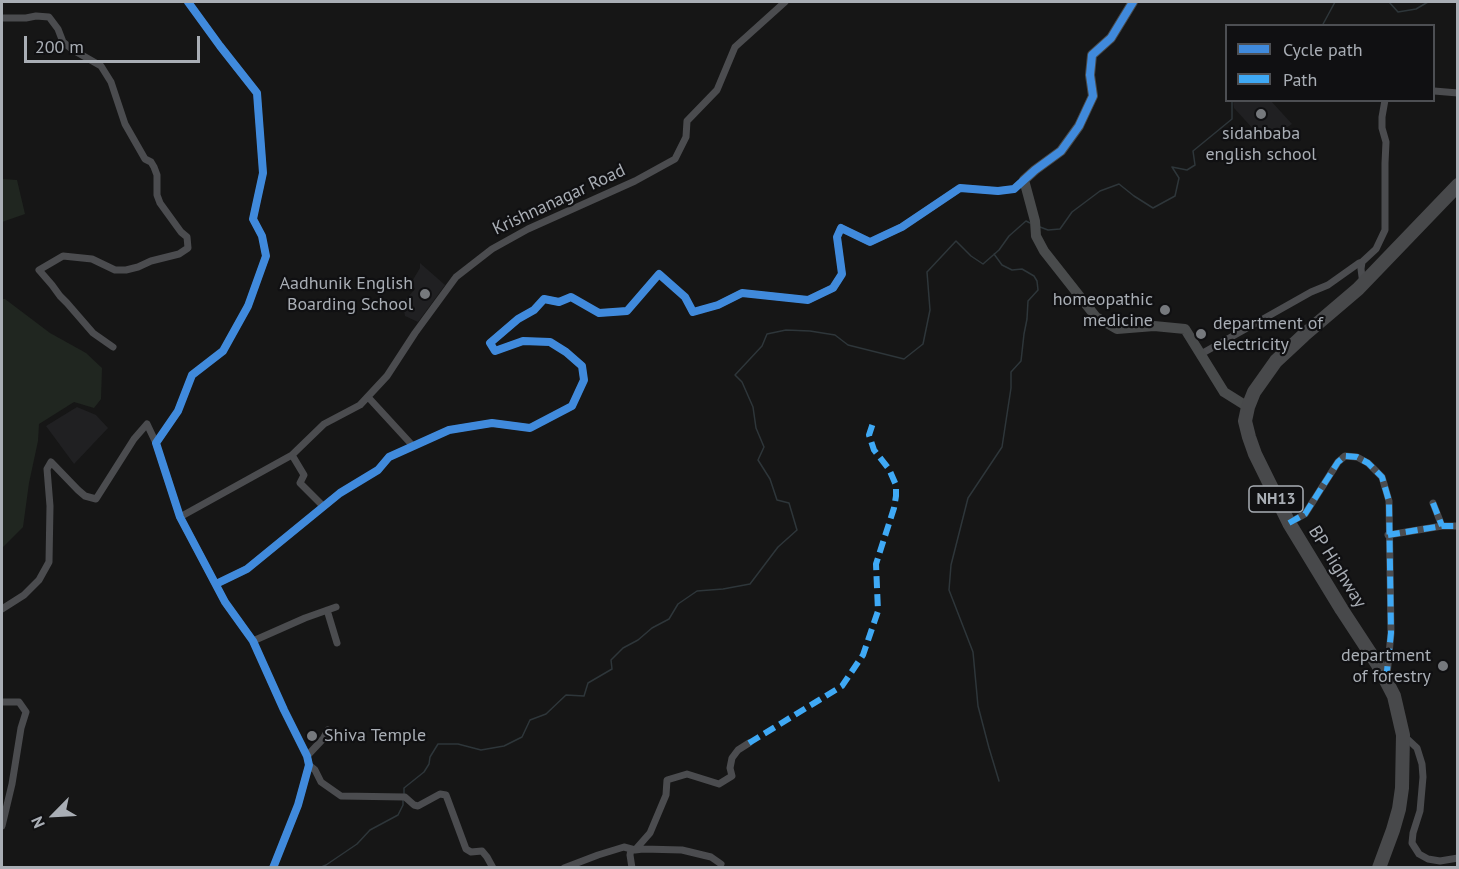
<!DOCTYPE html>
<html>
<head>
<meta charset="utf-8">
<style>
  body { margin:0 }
  #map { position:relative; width:1459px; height:869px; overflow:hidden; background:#161616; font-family:"PT Sans",sans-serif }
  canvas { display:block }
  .frame { position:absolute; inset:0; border:3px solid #a9aeb5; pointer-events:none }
  .legend { position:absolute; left:1225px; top:24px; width:210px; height:78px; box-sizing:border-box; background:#101012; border:2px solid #4d4f53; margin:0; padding:8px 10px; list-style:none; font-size:18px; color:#a9aeb5 }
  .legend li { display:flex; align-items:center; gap:12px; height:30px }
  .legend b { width:30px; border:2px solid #4d4f53 }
  .north { position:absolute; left:24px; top:785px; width:60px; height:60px; -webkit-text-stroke:4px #101012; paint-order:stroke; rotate:246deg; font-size:16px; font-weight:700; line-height:24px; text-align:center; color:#a9aeb5 }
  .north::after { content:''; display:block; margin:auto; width:21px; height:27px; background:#a9aeb5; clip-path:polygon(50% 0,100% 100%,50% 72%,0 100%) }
  .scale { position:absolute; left:24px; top:36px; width:176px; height:27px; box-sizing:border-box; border:3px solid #a9aeb5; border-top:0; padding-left:8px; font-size:18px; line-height:21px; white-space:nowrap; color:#a9aeb5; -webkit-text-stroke:4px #101012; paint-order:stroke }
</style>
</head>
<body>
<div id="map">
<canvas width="1459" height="869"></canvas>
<div class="frame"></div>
<ul class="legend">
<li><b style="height:8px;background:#408adc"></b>Cycle path</li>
<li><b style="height:8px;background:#3fa9f5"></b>Path</li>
</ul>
<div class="north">N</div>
<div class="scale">200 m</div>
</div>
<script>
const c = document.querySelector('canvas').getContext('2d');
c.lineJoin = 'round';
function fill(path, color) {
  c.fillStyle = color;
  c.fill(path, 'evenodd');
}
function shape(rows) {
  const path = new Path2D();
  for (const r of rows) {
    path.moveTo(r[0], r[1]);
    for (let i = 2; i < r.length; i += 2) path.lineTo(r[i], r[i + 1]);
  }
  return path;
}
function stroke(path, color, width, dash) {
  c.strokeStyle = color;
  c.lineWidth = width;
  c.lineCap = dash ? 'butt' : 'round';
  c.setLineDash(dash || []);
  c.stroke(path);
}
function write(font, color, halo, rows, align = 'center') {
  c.font = font + ' "PT Sans",sans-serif';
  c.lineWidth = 4.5;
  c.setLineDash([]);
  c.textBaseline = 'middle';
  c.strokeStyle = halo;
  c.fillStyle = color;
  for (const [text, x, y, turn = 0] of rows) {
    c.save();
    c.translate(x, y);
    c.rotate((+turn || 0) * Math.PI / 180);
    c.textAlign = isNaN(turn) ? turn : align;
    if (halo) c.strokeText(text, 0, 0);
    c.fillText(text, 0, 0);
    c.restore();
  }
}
const built = shape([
  [1233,101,1271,101,1292,124,1268,140,1255,131,1234,108],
  [420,263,445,285,418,322,405,316,404,310,406,299,415,289,411,283,420,268],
  [77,407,96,415,108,428,74,464,46,426]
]);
const green = shape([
  [2,179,17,180,25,214,2,222],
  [2,299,5,299,50,333,86,353,102,368,101,399,94,408,74,402,39,424,38,441,29,483,23,527,2,548]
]);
const stream = shape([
  [1389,2,1398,12,1416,9,1428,2],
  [1322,26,1335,2],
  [1040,227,1048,230,1060,229,1072,212,1100,191,1119,184,1134,196,1153,208,1175,196,1179,178,1172,167,1187,170,1195,165,1193,151,1232,119,1232,100],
  [994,254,1002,265,1012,270,1022,269,1034,276,1037,281,1038,290,1028,301,1027,319,1024,334,1021,361,1011,372,1011,388,1002,447,968,498,951,565,949,590,973,652,978,706,989,748,999,781],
  [404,794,404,788,424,772,429,764,430,757,438,744,458,744,481,750,504,746,522,737,530,720,546,714,566,695,584,696,588,683,612,669,611,660,623,648,638,640,652,628,669,619,678,604,697,591,723,589,750,584,778,547,797,530,789,503,777,500,770,479,758,460,764,447,756,428,753,407,742,382,735,375,762,346,767,334,786,330,810,331,835,335,848,345,904,359,923,344,930,310,927,272,956,241,971,256,983,264,999,250,1009,236,1026,221,1030,223],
  [319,868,326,865,357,844,370,830,398,815,403,805,403,798]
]);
const street = shape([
  [188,2,220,46,257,93,263,173,253,219,262,236,266,256,248,306,223,351,192,375,178,411,156,443,180,517,225,602,253,641,284,710,307,756,309,765,298,805,273,868],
  [2,18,26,18,36,16,49,17,58,29,63,42,73,50,101,66,111,82,125,124,145,159,151,162,154,167,157,175,157,195,160,203,181,232,187,237,188,248,179,254,151,261,138,267,126,270,115,270,92,259,63,256,39,270,52,285,60,296,67,303,93,333,113,347],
  [1434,91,1458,93],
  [1363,284,1361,269,1362,262,1376,249,1385,230,1385,163,1386,142,1382,128,1382,117,1385,100],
  [1201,354,1311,292,1328,285,1359,263,1362,262],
  [368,397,413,446],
  [292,455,304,475,300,483,323,506],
  [1433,503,1442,526],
  [180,517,292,455,324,424,360,405,387,376,415,333,456,277,492,249,528,229,635,181,675,159,686,137,687,121,717,90,735,47,785,2],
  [1289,523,1305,514,1338,462,1345,456,1357,457,1368,463,1382,477,1389,501,1391,633,1387,675],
  [1388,535,1442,526,1458,526],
  [216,584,247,569,340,493,378,470,389,457,449,430,492,423,530,428,572,406,584,380,582,366,566,352,550,342,523,341,495,351,490,343,518,319,534,310,544,299,559,302,571,297,599,313,627,311,659,274,685,297,693,312,718,305,742,293,808,300,833,288,842,274,837,237,841,228,870,242,902,227,960,188,998,191,1014,189,1024,180],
  [2,609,24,595,39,580,49,562,50,506,47,469,51,462,78,490,85,496,96,499,134,439,147,424,156,443],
  [327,610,337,643],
  [253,641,305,618,336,607],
  [2,702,19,702,26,712,21,728,12,784,2,826],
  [1403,735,1417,748,1422,764,1423,777,1420,811,1413,833,1412,843,1419,854,1428,859,1440,861,1458,858],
  [307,756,323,739,328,730],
  [309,765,315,770,321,782,341,796,405,797,414,805,418,806,440,794,446,795,466,849,471,852,482,851,487,857,493,868],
  [631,849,630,855,632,868],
  [635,850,643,849,682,850,711,857,721,864],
  [564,868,598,855,624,847,635,850,650,833,666,795,667,780,687,774,719,784,732,776,730,768,732,758,738,750,749,743]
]);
const secondary = shape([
  [1133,2,1111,38,1092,55,1090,75,1093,96,1079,126,1061,151,1035,170,1024,180,1035,221,1036,236,1044,251,1096,317,1117,329,1154,326,1185,329,1224,392,1248,407]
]);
const highway = shape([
  [1379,868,1393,830,1399,809,1402,788,1403,735,1394,696,1378,665,1342,610,1289,523,1255,454,1249,437,1245,421,1248,407,1254,392,1276,361,1304,335,1358,289,1458,185]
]);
const quiet = shape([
  [1433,503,1442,526],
  [1289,523,1305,514,1338,462,1345,456,1357,457,1368,463,1382,477,1389,501,1391,633,1386,680],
  [1388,535,1442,526,1458,526],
  [749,743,842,686,863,655,878,611,876,564,894,508,896,496,896,485,889,469,874,450,869,435,873,423]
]);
const cycleway = shape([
  [188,2,220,46,257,93,263,173,253,219,262,236,266,256,248,306,223,351,192,375,178,411,156,443,180,517,225,602,253,641,284,710,307,756,309,765,298,805,273,868],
  [216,584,247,569,340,493,378,470,389,457,449,430,492,423,530,428,572,406,584,380,582,366,566,352,550,342,523,341,495,351,490,343,518,319,534,310,544,299,559,302,571,297,599,313,627,311,659,274,685,297,693,312,718,305,742,293,808,300,833,288,842,274,837,237,841,228,870,242,902,227,960,188,998,191,1014,189,1035,170,1061,151,1079,126,1093,96,1090,75,1092,55,1111,38,1133,2]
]);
const markers = [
  [1261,114,6,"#76797d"],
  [425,294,6,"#76797d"],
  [1165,310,6,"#76797d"],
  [1201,334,6,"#76797d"],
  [1443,666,6,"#76797d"],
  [312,736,6,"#76797d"]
];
const shields = [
  [1276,499,54]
];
const shieldNames = [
  ["NH13",1276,499]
];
const poiNames = [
  ["sidahbaba",1261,134,"center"],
  ["english school",1261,155,"center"],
  ["Aadhunik English",413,284],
  ["Boarding School",413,305],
  ["homeopathic",1153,300],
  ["medicine",1153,321],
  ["department of",1213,324,"left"],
  ["electricity",1213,345,"left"],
  ["department",1431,656],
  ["of forestry",1431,677],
  ["Shiva Temple",324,736,"left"]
];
const streetNames = [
  ["Krishnanagar Road",559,200,-25],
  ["BP Highway",1337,567,58]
];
fill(built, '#202022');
fill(green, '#202620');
stroke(stream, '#2e363a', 1.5);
stroke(street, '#4b4c4f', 7);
stroke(secondary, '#494b4c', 10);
stroke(highway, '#48494b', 14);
stroke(quiet, '#3fa9f5', 6, [12, 6]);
stroke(cycleway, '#408adc', 8);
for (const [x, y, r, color] of markers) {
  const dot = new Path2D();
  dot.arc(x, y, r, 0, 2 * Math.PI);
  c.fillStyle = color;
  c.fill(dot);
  stroke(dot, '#101012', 2);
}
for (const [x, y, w] of shields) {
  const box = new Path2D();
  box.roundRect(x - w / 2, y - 13, w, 26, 4.5);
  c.fillStyle = '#101012';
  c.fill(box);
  stroke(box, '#a9aeb5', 1.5);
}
write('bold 16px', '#a9aeb5', null, shieldNames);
write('18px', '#a9aeb5', '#101012', poiNames, 'right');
write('18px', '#a9aeb5', '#101012', streetNames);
</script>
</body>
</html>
